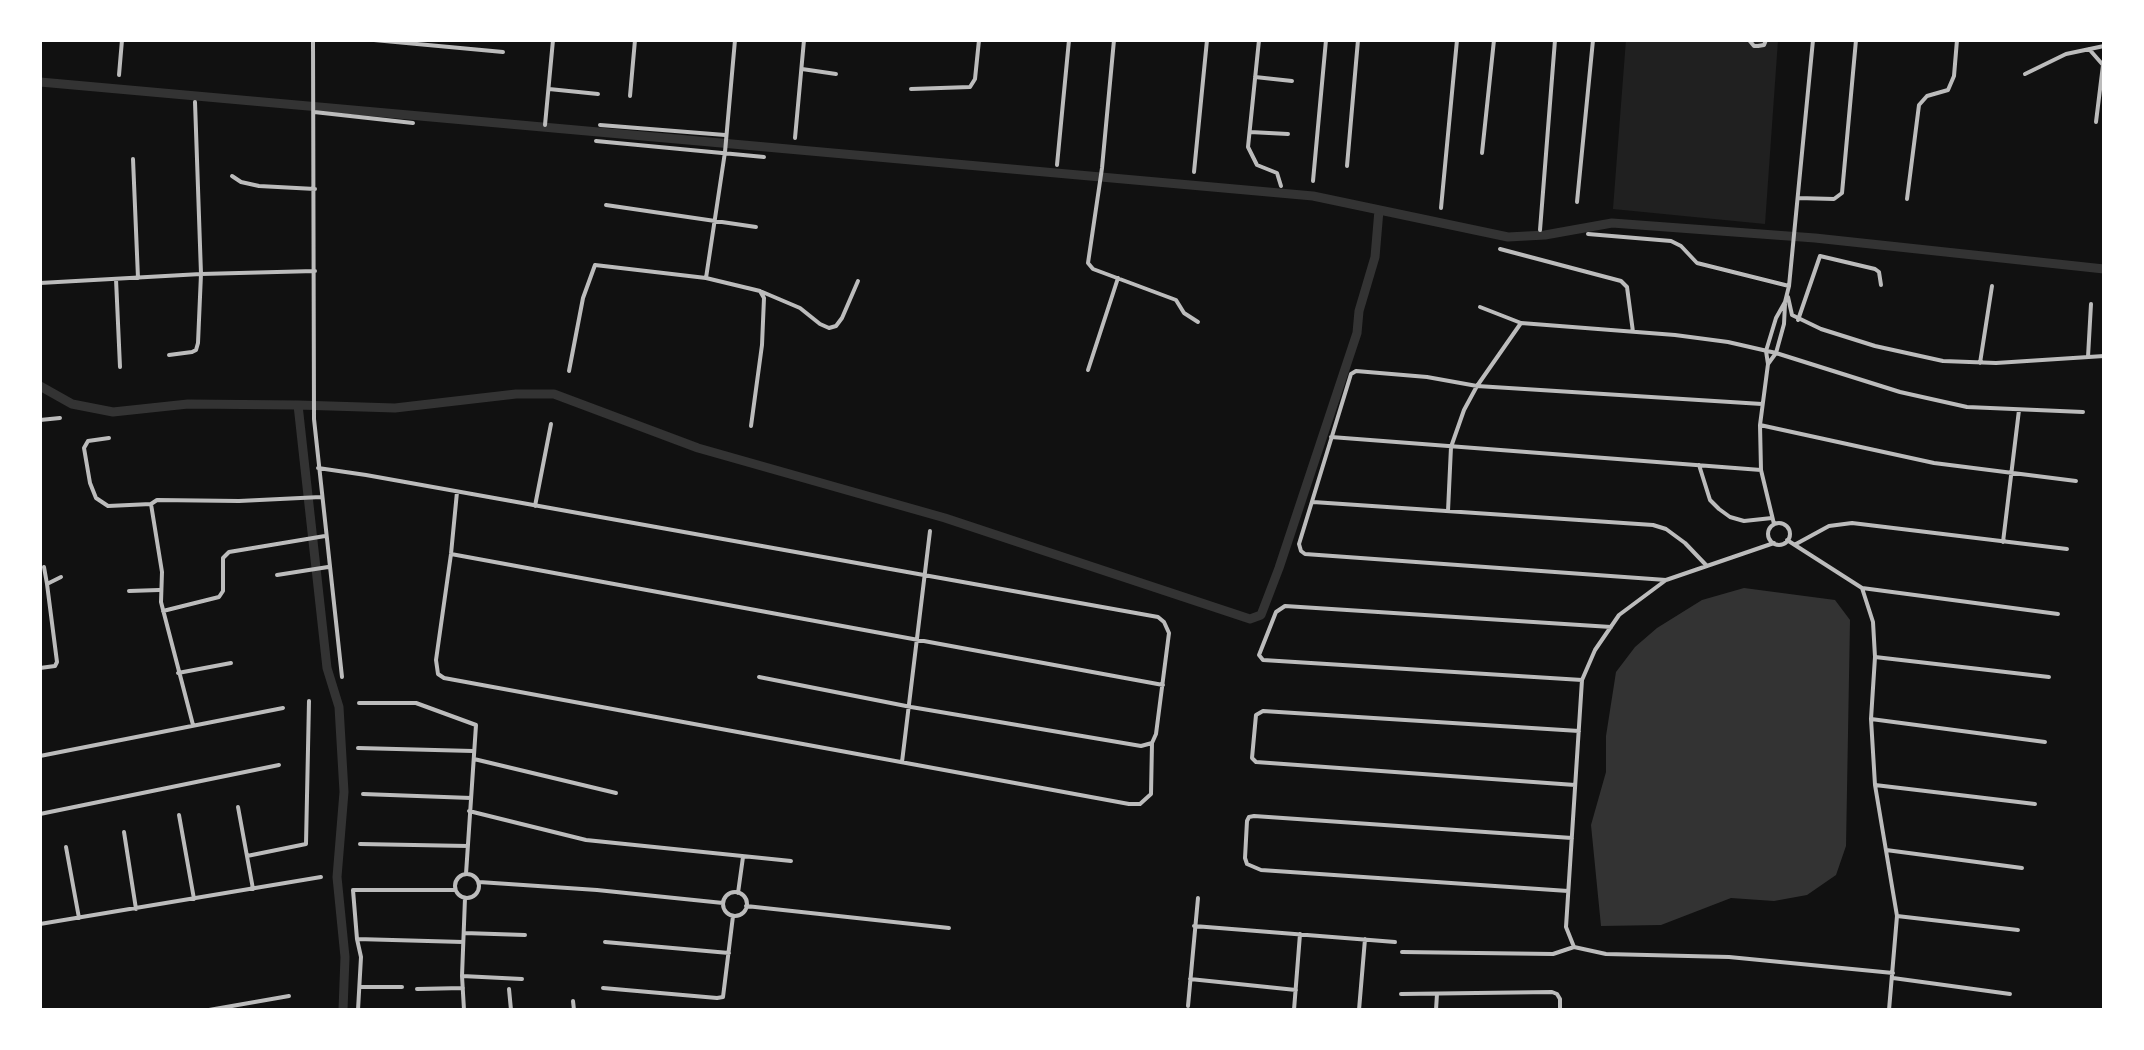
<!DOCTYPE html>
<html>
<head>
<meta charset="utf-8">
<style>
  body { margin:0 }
  #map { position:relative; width:2144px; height:1050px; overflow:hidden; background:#111; font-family:"Alegreya Sans",sans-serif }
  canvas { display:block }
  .frame { position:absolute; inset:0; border:42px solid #fff; pointer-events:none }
</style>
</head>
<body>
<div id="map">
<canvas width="2144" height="1050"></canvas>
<div class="frame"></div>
</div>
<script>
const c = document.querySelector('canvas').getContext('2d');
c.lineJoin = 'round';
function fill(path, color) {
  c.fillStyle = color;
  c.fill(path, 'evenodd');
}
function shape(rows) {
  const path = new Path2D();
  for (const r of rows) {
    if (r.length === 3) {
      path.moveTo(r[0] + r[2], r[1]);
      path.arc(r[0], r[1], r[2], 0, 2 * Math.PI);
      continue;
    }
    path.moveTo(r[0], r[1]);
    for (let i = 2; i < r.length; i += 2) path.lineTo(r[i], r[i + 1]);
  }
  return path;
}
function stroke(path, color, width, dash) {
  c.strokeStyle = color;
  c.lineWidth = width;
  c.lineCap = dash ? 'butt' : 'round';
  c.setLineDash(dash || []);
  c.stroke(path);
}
const green = shape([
  [1626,40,1778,40,1765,224,1613,209]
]);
const water = shape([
  [1744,588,1835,600,1850,620,1846,846,1836,875,1807,895,1774,901,1731,898,1661,925,1601,926,1591,825,1606,772,1606,736,1616,672,1635,647,1657,628,1702,600]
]);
const canal = shape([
  [40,82,1313,196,1508,237,1545,235,1612,223,1815,238,2104,269],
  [40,386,72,404,113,412,188,404,298,405,327,668,339,707,344,792,337,877,345,957,343,1010],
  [298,405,395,408,516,394,554,394,698,448,945,518,1250,619,1261,615,1279,568,1357,333,1359,311,1375,257,1379,210]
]);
const minor = shape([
  [313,40,314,419,342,677],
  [374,40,503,52],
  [1114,40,1102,168,1088,263,1093,269,1176,300,1184,313,1198,322],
  [1259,40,1248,147,1257,165,1277,173,1281,186],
  [1749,40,1754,46,1758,46,1764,45,1766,40],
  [2089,49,2103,65,2096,122],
  [802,69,836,74],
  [2025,74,2066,54,2104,46],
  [119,75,122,40],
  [1255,77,1292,81],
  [549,89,598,94],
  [911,89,970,87,975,79,979,40],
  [630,96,635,40],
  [314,112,413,123],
  [545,125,553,40],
  [600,125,725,135],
  [1250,132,1288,134],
  [795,138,804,40],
  [596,141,764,157],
  [1482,153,1494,40],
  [133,159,138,278],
  [1057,165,1069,40],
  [1347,166,1358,40],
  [1194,172,1207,40],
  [232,176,241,182,259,186,315,189],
  [1313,181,1326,40],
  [1798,198,1834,199,1842,193,1856,40],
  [1907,199,1919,105,1927,96,1948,90,1954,76,1957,40],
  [1577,202,1593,40],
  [606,205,756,227],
  [1441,208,1457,40],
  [1540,230,1555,40],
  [1588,234,1671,241,1681,246,1697,263,1789,286],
  [1500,249,1621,281,1627,287,1633,332],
  [706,278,725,152,735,40],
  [116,279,120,367],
  [40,283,201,274,315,271],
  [760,291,800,308,820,324,829,328,836,326,842,318,858,281],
  [1788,297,1792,315,1821,329,1875,346,1943,361,1996,363,2104,356],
  [1480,307,1521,323,1675,335,1728,342,1776,353,1900,392,1967,407,2083,412],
  [1798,320,1820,256,1875,269,1879,272,1881,285],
  [169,355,192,352,196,350,198,343,201,274,195,102],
  [2088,357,2091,304],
  [1980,363,1992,286],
  [1768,364,1776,353,1784,324,1785,304],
  [1088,370,1118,278],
  [569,371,583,298,595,265,706,278,760,291,764,298,762,345,751,426],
  [40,420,60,418],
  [1760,425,1934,463,2076,481],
  [1331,437,1761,470],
  [109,438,88,441,84,448,90,483,96,498,108,506,151,504,157,500,239,501,321,497],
  [1699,465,1710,500,1719,509,1730,517,1744,521,1772,518],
  [318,468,366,475,1158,617,1164,622,1169,633,1156,734,1152,743,1151,794,1140,804,1129,804,444,678,438,674,436,660,451,554,457,492],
  [1313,502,1653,525,1666,529,1685,543,1706,565],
  [151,504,162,572,161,602,193,725],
  [535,506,551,424],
  [1448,511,1451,447,1464,410,1477,386,1521,323],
  [1779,534,11],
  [1774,524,1761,470,1760,425,1768,364,1766,351,1776,318,1785,302,1789,286,1813,40],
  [1787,540,1862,588,1873,622,1875,657,1871,719,1875,785,1897,916,1889,1010],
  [2003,542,2019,410],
  [1796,544,1829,526,1852,523,2067,549],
  [451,554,1163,685],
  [44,567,47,584],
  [277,575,328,567],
  [1666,580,1305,554,1301,551,1299,544,1351,374,1356,371,1427,377,1477,386,1762,404],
  [1862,588,2058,614],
  [129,591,159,590],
  [163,611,219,597,223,591,223,558,229,552,325,536],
  [1875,657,2049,677],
  [40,668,55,666,57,662,47,584,61,577],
  [178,673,231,663],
  [759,677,911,707,1141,746,1152,743],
  [1582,680,1263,660,1259,655,1276,612,1285,606,1611,627],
  [359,703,416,703,476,725,466,874],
  [1871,719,2045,742],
  [358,748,473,751],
  [40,756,283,708],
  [474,759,616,793],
  [902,762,930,531],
  [1575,785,1256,762,1252,758,1256,715,1263,711,1579,731],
  [1875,785,2035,804],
  [363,794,471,798],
  [238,807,253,889],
  [469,811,586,840,791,861],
  [40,814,279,765],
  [179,815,194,899],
  [124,832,136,909],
  [360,844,468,846],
  [66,847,79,918],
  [1886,850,2022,868],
  [247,856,306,844,309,701],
  [467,886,12],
  [479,882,597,890,723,903],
  [1568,891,1261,870,1247,864,1245,858,1247,821,1249,817,1254,816,1572,838],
  [735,904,12],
  [738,893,743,857],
  [746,906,949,928],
  [1897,916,2018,930],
  [40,924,321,877],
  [1194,926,1395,942],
  [464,933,525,935],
  [357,939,353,890,455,890],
  [605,942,729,953],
  [1574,947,1566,927,1582,680,1595,650,1619,615,1666,580,1774,543],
  [1574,947,1606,954,1729,957,1893,973],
  [1402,952,1553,954,1574,947],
  [462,976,522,979],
  [1893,978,2010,994],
  [1190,979,1296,990],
  [360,987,402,987],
  [603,988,717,998,723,997,733,916],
  [417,989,463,988],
  [509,989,511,1010],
  [1401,994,1552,992,1557,994,1560,999,1560,1010],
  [573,1001,574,1010],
  [1188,1006,1198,898],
  [209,1010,289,996],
  [358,1010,361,957,357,939,463,942],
  [464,1010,462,976,465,898],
  [1294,1010,1300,934],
  [1359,1010,1365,939],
  [1436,1010,1437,994]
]);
fill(green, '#202020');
fill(water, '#333');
stroke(canal, '#333', 9);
stroke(minor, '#bcbcbc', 4);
</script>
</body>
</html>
